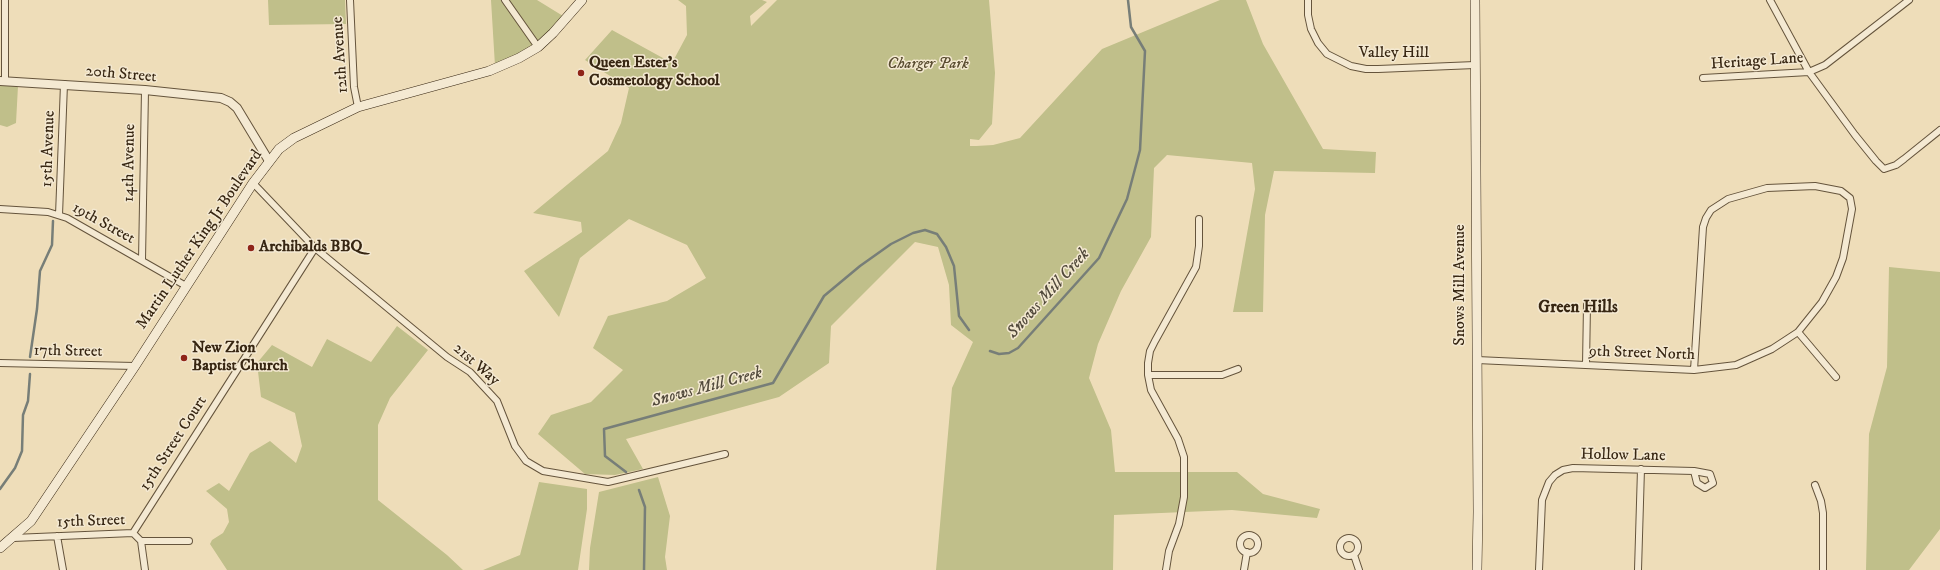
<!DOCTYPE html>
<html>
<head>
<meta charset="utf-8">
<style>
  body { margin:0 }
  canvas { display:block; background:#eeddb9 }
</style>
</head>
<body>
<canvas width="1940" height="570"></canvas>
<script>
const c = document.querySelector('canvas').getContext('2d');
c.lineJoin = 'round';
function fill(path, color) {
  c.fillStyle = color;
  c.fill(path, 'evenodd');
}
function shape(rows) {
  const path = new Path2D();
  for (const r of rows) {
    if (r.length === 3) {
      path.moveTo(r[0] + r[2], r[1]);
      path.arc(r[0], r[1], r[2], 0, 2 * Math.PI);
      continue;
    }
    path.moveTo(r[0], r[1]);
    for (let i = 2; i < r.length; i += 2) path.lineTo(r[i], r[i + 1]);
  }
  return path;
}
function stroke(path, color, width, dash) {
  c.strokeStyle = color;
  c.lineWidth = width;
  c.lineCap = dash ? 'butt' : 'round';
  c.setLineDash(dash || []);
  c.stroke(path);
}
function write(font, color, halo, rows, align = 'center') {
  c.font = font + ' "IM FELL DW Pica",serif';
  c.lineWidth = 3;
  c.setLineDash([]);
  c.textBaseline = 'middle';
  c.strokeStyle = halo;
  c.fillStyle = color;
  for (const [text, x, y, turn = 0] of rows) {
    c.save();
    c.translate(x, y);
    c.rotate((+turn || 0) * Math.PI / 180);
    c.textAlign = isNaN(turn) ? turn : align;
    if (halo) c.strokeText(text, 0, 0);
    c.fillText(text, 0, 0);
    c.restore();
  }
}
const green = shape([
  [268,0,345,0,346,24,269,25],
  [491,0,537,0,563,16,526,58,495,66],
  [678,0,762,0,767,2,750,16,751,26,777,0,989,0,995,73,992,124,979,140,970,139,970,146,976,146,993,145,1020,138,1102,49,1220,0,1246,0,1263,44,1323,149,1376,152,1375,173,1274,171,1265,215,1263,312,1233,312,1255,189,1252,163,1167,155,1154,168,1151,237,1121,291,1098,344,1089,378,1111,430,1115,472,1237,472,1263,494,1320,509,1317,518,1232,510,1114,515,1113,570,936,570,952,388,973,342,951,325,949,285,938,247,915,242,831,326,829,363,779,397,626,439,643,469,615,475,585,474,538,434,551,415,591,402,623,370,593,348,608,316,667,301,706,278,687,245,629,219,580,258,559,317,524,271,582,232,581,222,533,213,608,151,621,123,629,88,585,60,612,30,672,63,687,35,686,6],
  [0,85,18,86,16,123,7,127,0,125],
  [1889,267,1940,272,1940,529,1909,570,1866,570,1869,434,1887,367],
  [397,326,428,350,390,398,378,425,378,500,447,555,463,570,227,570,210,544,212,540,223,533,229,522,227,509,206,491,219,483,229,491,250,453,270,441,296,463,302,446,295,413,261,397,257,363,272,345,312,367,327,339,371,362],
  [658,477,670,516,665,557,667,570,589,570,590,548,599,492],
  [539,482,587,489,587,509,578,570,483,570,520,555]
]);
const stream = shape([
  [990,351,999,354,1009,353,1018,348,1099,258,1127,199,1140,150,1145,51,1131,27,1128,0],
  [30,357,37,309,40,271,52,245,53,221],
  [626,472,605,456,604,429,773,383,824,296,860,266,891,244,913,233,925,230,937,234,946,247,954,266,959,316,969,330],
  [0,489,15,468,22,451,23,415,28,401,30,374],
  [639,490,645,507,644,570]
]);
const minor = shape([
  [5,0,5,81],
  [350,0,354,87,358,107],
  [505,0,538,47],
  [1308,0,1308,15,1311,29,1318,43,1327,54,1351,66,1366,69,1378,69,1475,65],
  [1770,0,1809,72,1855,135,1876,161,1884,169,1896,165,1904,159,1940,130],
  [1703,78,1809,72,1825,65,1909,0],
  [253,183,315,248,447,357,470,372,497,401,515,446,526,461,543,471,608,482,725,454],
  [0,209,48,212,67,218,186,286],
  [59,215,64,84],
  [142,260,145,90],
  [1798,332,1836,377],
  [1477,360,1694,370,1736,365,1772,349,1798,332,1822,302,1836,277,1843,258,1852,209,1850,198,1841,191,1815,186,1767,188,1728,199,1711,210,1706,218,1703,227,1694,370],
  [0,363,135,366],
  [1586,365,1587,305],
  [1148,375,1222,375,1238,369],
  [1815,485,1821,501,1823,513,1823,570],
  [133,533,315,248],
  [1249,544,9],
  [57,536,63,570],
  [1349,547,9],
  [13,538,133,533,141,541,189,541],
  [141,541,145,570],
  [1354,555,1359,570],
  [1166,570,1169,551,1179,524,1184,497,1184,457,1178,439,1151,390,1148,375,1148,363,1150,351,1155,341,1196,267,1199,246,1199,219],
  [1244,570,1247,552],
  [1539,570,1542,500,1549,482,1555,475,1563,470,1573,468,1694,471,1710,474,1713,483,1705,488,1697,483,1694,471],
  [1638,570,1641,469]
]);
const tertiary = shape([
  [0,81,145,90,221,98,230,102,237,108,269,161]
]);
const secondary = shape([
  [1475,0,1478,512,1477,570],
  [0,548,31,521,135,366,253,183,279,149,294,138,358,107,489,71,519,58,538,47,553,33,582,0]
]);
const markers = [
  [581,73,4,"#8f2418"],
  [251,248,4,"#8f2418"],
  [184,358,4,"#8f2418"]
];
const streetNames = [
  ["Valley Hill",1394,54],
  ["12th Avenue",341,55,-94],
  ["Heritage Lane",1757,62,-4],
  ["20th Street",121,75,5],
  ["15th Avenue",49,149,-88],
  ["14th Avenue",130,163,-89],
  ["19th Street",103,224,29],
  ["Martin Luther King Jr Boulevard",200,240,-56],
  ["Snows Mill Avenue",1461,285,-90],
  ["17th Street",68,352,1],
  ["9th Street North",1642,354,2],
  ["21st Way",476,365,41],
  ["15th Street Court",174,444,-57],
  ["Hollow Lane",1623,456,1],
  ["15th Street",91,522,-2]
];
const poiNames = [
  ["Queen Ester's",589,64],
  ["Cosmetology School",589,82],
  ["Archibalds BBQ",259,248],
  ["New Zion",192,349],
  ["Baptist Church",192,367]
];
const parkNames = [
  ["Charger Park",928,65]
];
const waterNames = [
  ["Snows Mill Creek",1049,294,-48],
  ["Snows Mill Creek",707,388,-15]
];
const neighbourhoodNames = [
  ["Green Hills",1578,308]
];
fill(green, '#c0bf8a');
stroke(stream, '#777e78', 2.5);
stroke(minor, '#65543c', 8);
stroke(tertiary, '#65543c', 10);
stroke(secondary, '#372612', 10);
stroke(minor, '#f4e9d2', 6);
stroke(tertiary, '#f4e9d2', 8);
stroke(secondary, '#f4e9d2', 9);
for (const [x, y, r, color] of markers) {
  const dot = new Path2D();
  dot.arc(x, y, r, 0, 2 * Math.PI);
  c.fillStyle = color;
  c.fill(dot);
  stroke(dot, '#f4e9d2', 1.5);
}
write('16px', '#372612', '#f4e9d2', streetNames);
write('bold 16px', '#372612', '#f4e9d2', poiNames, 'left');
write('italic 16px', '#594c30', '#f4e9d2', parkNames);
write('italic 17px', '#524a3c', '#f4e9d2', waterNames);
write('bold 17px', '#372612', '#f4e9d2', neighbourhoodNames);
</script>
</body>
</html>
